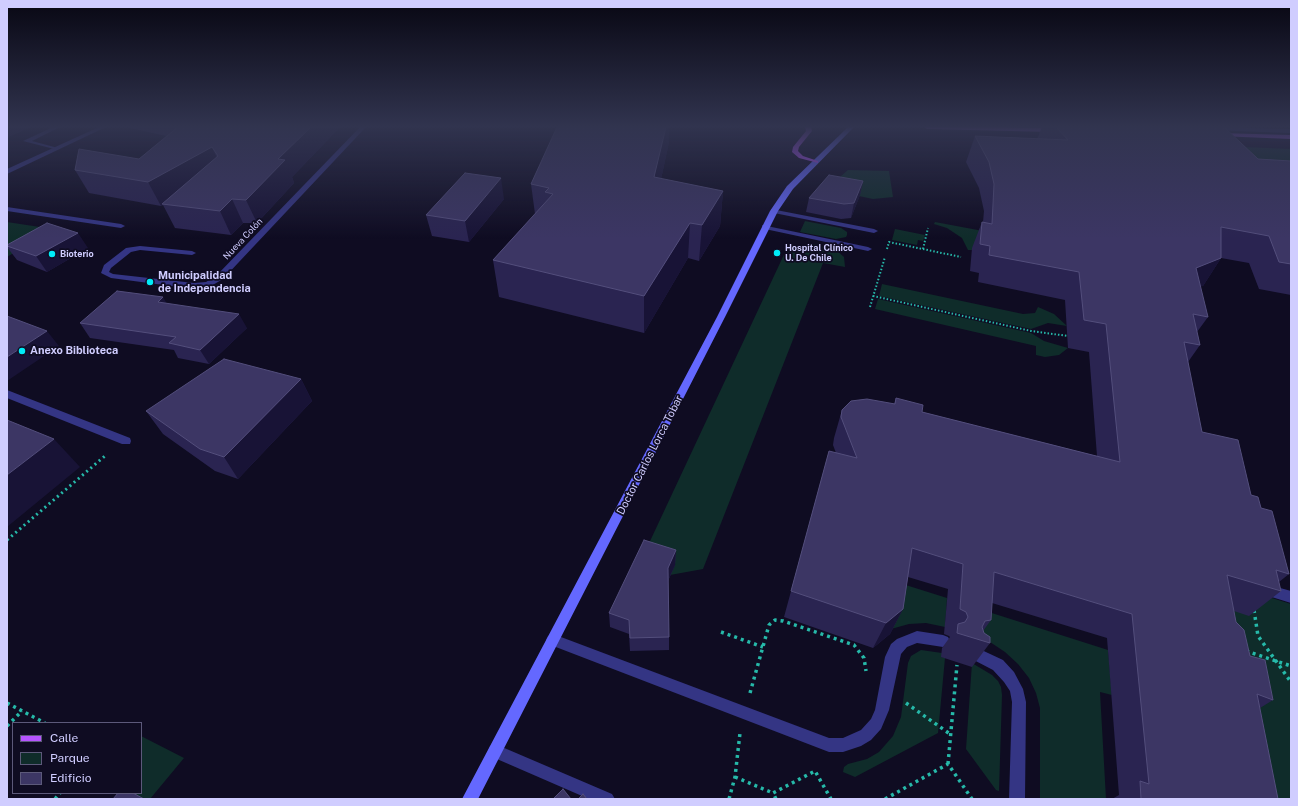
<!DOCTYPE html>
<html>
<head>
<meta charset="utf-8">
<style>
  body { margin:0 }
  #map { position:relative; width:1298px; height:806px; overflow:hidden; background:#0f0c22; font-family:"Public Sans",sans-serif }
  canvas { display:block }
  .frame { position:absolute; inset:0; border:8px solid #d0cdff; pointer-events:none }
  .legend { position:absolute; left:12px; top:722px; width:130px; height:72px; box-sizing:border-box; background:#0f0c22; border:1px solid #5c597a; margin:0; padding:5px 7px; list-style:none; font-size:12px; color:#d0cdff }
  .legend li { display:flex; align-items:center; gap:8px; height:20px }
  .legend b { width:20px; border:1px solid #5c597a }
</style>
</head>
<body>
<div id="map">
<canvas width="1298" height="806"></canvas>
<div class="frame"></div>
<ul class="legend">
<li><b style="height:5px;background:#b654ff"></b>Calle</li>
<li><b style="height:11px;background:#0f2c2a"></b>Parque</li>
<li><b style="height:11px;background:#3c3664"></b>Edificio</li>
</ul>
</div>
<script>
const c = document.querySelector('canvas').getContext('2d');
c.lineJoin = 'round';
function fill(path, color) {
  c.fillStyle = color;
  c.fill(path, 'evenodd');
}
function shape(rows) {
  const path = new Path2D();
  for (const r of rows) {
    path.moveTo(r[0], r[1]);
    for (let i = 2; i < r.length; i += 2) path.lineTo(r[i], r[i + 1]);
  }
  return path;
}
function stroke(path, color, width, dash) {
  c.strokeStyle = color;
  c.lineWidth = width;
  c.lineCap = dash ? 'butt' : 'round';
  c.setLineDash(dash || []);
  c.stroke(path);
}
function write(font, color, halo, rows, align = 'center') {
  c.font = font + ' "Public Sans",sans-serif';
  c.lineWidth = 3.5;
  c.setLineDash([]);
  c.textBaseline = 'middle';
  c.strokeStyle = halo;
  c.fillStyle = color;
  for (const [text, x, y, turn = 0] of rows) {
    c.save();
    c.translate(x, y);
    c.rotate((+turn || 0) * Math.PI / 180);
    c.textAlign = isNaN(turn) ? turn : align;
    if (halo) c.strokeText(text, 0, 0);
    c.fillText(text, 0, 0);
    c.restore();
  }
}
const green = shape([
  [1245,147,1291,149,1291,180,1279,179],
  [848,170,889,171,893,197,873,199,826,189],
  [805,221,841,228,847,232,847,235,846,237,836,239,800,232],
  [7,222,53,229,7,257],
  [935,222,983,231,972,250,968,250,962,238,947,228,934,224],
  [895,229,925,235,923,241,918,240,917,245,892,240],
  [814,244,836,250,844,257,845,267,823,263,703,569,670,575,675,565,644,554,788,246,811,251],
  [882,284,1023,314,1035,313,1038,307,1054,314,1067,326,1048,323,1031,329,879,296],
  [878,299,1031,333,1044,341,1068,348,1059,355,1045,357,1036,355,1036,346,875,309],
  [893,581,947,598,945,627,926,623,909,624,891,629],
  [1256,593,1291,604,1291,799,1237,799,1196,600],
  [976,608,1108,650,1112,695,1100,692,1106,799,1040,799,1040,708,1036,693,1029,678,1018,664,1005,652,990,642,974,636],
  [921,650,942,653,942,657,945,658,938,733,855,777,843,772,844,767,848,764,867,759,879,752,893,736,901,717,908,663,911,656],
  [972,663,992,675,998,681,1001,687,1002,695,999,791,996,790,966,749],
  [141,736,184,758,150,799,143,799,131,793,141,793]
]);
const pathFar2 = shape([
  [887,249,889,242,961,257],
  [923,249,928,228],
  [873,296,1031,331,1068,336],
  [870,307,885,257]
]);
const pathFar1 = shape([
  [7,540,106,455,105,454]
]);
const path = shape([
  [1254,610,1258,636,1291,682],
  [721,632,763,647],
  [1246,651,1291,666],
  [750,693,769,625,775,620,783,621,854,645,864,658,866,671],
  [7,703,45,723],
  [906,703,950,734],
  [7,726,22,711],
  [948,764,957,665],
  [735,777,773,793],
  [55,799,60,793],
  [729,799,735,777,740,733],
  [776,799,773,793,815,771,831,799],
  [885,799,948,764,972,799]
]);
const service = shape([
  [53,127,60,127,32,141,58,148,58,150,23,141,53,127],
  [360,127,366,127,223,279,211,286,194,289,111,278,101,273,104,265,126,248,140,246,192,251,196,253,192,255,140,250,131,252,111,268,109,272,113,274,194,283,206,282,217,275,360,127],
  [1213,127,1291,129,1291,133,1211,130,1210,129,1213,127],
  [7,207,121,224,125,226,121,228,7,211,7,207],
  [771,209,874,229,878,231,874,233,774,213,771,213,771,209],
  [762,225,868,247,872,249,868,251,765,229,762,229,762,225],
  [7,390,130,438,131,441,130,444,122,444,7,398,7,390],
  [1266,584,1291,591,1291,603,1262,594,1260,590,1262,586,1266,584],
  [917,631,943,635,948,637,950,641,948,645,943,647,917,643,907,647,901,654,889,710,881,729,871,740,861,746,843,752,829,752,548,644,546,640,548,636,553,634,829,738,843,738,861,730,871,719,875,710,885,657,891,644,897,639,917,631],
  [973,646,1003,660,1014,672,1023,689,1026,702,1025,799,1009,799,1012,702,1010,691,1004,682,993,670,968,657,966,652,968,647,973,646],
  [495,744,612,794,615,799,589,799,490,756,488,751,490,746,495,744]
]);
const tertiary = shape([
  [99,127,106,127,7,174,7,169,99,127]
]);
const secondary = shape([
  [848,127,854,127,793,189,778,211,725,317,478,799,462,799,717,317,770,211,787,186,848,127]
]);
const primary = shape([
  [805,127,811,127,812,131,799,147,798,151,803,156,818,161,818,163,799,158,792,152,793,147,806,131,805,127],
  [924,127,987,127,1053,128,1056,130,1053,132,927,129,924,127],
  [1221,133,1291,135,1291,139,1219,136,1219,134,1221,133]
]);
const wall = shape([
  [130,127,340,127,292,177,294,183,257,223,243,223,231,235,175,228,163,205,161,206,89,193,75,170,139,159,166,136,130,128],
  [1042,127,1056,127,1258,159,1291,161,1291,296,1291,295,1259,289,1249,263,1221,258,1203,286,1200,286,1208,317,1197,332,1200,345,1188,362,1202,432,1261,508,1289,574,1279,582,1281,591,1249,616,1234,611,1236,622,1250,656,1273,700,1260,708,1278,799,1112,799,1119,795,1107,638,992,603,991,620,983,631,990,643,972,667,941,657,942,648,950,637,949,636,944,634,948,589,908,577,903,609,890,634,873,648,784,617,829,451,836,453,833,445,834,438,842,410,894,404,896,398,922,412,1097,456,1089,352,1068,348,1065,300,978,282,979,273,970,271,972,248,982,222,983,222,984,211,979,188,966,162,975,136,1037,139],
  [669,142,661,179,723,191,720,226,699,261,688,258,644,333,499,297,493,260,535,214,531,184],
  [863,181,860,195,851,218,841,219,806,212,809,198],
  [504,199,469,242,432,236,426,215],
  [7,245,88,248,47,272,17,260,7,247],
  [166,303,247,328,209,364,178,358,174,350,90,338,80,323],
  [301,379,312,401,238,479,215,471,163,434,146,411],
  [676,550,675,565,668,581,669,637,669,650,630,651,629,634,610,627,609,613]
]);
const shadedWall = shape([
  [7,127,31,127,7,138],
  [311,127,340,127,292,177,294,183,257,223,246,200,278,159],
  [666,127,669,127,669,142,654,212,654,177],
  [212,147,222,170,162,204,163,205,161,206,148,182],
  [501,178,504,199,469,242,465,221],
  [863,181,860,195,851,218,854,203],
  [723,191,720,226,699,261,702,225],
  [232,199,243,223,231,235,220,211],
  [690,223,688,258,644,333,644,296],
  [78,233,88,248,47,272,36,256],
  [1221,258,1203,286,1178,296,1196,268],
  [163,297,172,312,158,302],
  [239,314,247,328,209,364,200,350],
  [47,331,59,346,7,381,7,357],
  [301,379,312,401,238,479,224,457],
  [54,439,80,467,7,527,7,475],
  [676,550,675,565,667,583,668,568],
  [903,609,890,634,873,648,886,623]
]);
const building = shape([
  [178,127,311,127,278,159,285,160,246,200,232,199,220,211,162,204,218,156,212,147,148,182,75,170,79,149,139,159,178,127],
  [557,127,666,127,654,177,723,191,702,225,690,223,644,296,493,260,553,194,545,192,549,188,531,184,557,127],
  [1056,127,1224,127,1258,159,1291,161,1291,264,1279,262,1269,236,1221,227,1221,258,1196,268,1208,317,1193,314,1200,345,1184,342,1202,432,1238,440,1251,495,1258,497,1261,508,1272,511,1289,574,1276,570,1281,591,1227,575,1236,622,1244,630,1250,656,1265,660,1273,700,1257,694,1278,799,1141,799,1140,781,1149,784,1132,614,994,572,991,620,985,621,982,627,984,633,990,637,990,643,957,633,958,624,965,622,968,617,966,612,960,609,963,564,912,548,903,609,886,623,791,591,829,451,857,458,841,417,842,410,851,401,867,399,895,404,896,398,923,405,922,412,1120,462,1106,324,1084,320,1079,272,989,255,990,246,980,244,982,222,992,224,994,184,989,162,975,136,1068,140,1056,127],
  [465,173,501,178,465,221,426,215,465,173],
  [829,175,863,181,854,203,844,204,809,198,829,175],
  [47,223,78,233,36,256,7,246,7,245,47,223],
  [117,291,163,297,158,302,239,314,200,350,169,343,176,337,80,323,117,291],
  [7,316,47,331,7,357,7,316],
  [224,359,301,379,224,457,200,449,146,411,224,359],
  [7,420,54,439,7,475,7,420],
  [644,540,676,550,668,568,669,637,630,638,629,620,609,613,644,540],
  [563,789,571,799,553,799,563,789],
  [118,793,133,793,144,799,113,799,118,793],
  [583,794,587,799,578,799,583,794]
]);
const markers = [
  [777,253,4,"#00ecf8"],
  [52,254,4,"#00ecf8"],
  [150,282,4,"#00ecf8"],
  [22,351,4,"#00ecf8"]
];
const farStreetnames = [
  ["Nueva Colón",243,239,-47]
];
const farPoinames = [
  ["Hospital Clínico",785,248],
  ["U. De Chile",785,258],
  ["Bioterio",60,254]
];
const poiNames = [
  ["Municipalidad",158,276],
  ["de Independencia",158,289],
  ["Anexo Biblioteca",30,351]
];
const streetNames = [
  ["Doctor Carlos Lorca Tobar",650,455,-63]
];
fill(green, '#0f2c2a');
stroke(pathFar2, '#26b9a9', 2, [1.5, 2]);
stroke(pathFar1, '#26b9a9', 3, [2, 3.5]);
stroke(path, '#26b9a9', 3.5, [3, 4]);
fill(service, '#343584');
fill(tertiary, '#343584');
fill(secondary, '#6468ff');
fill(primary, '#b654ff');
fill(wall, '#2a2451');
fill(shadedWall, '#181336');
fill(building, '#3c3664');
stroke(building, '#534e7c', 1);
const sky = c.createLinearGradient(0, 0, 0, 239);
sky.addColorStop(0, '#080713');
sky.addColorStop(0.53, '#31344f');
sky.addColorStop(1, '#31344f00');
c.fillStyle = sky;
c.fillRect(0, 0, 1298, 239);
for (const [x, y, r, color] of markers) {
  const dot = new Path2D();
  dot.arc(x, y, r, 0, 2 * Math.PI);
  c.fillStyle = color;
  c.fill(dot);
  stroke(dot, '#0f0c22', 1.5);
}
write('9px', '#d0cdff', '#0f0c22', farStreetnames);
write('bold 9px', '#d0cdff', '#0f0c22', farPoinames, 'left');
write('bold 11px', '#d0cdff', '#0f0c22', poiNames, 'left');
write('11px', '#d0cdff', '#0f0c22', streetNames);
</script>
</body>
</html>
